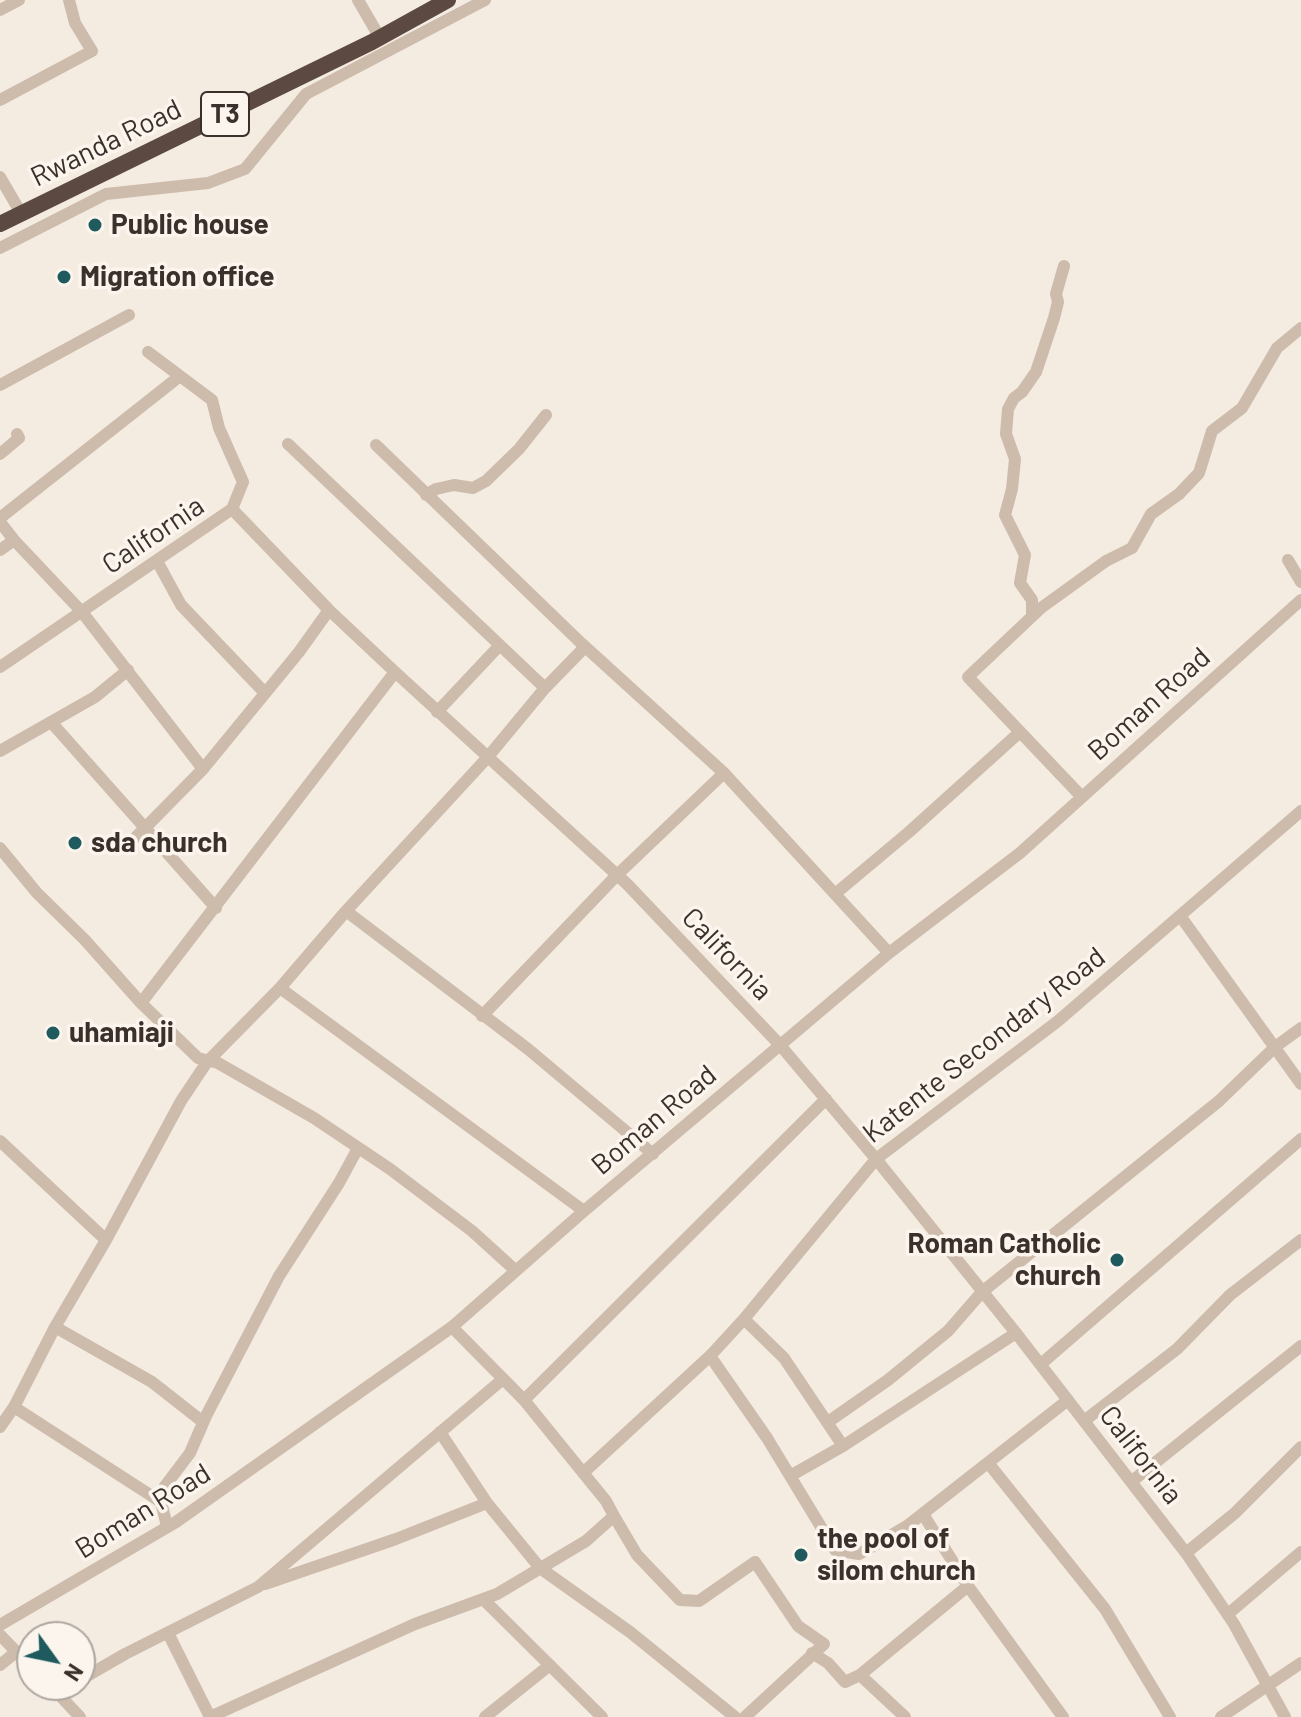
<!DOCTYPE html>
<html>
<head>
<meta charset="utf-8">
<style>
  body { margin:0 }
  #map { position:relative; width:1301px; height:1717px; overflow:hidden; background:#f4ebe1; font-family:Barlow,sans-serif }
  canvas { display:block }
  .north { position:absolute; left:16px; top:1621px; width:80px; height:80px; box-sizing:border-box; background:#fbf5ee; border:2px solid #aea6a0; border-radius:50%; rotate:123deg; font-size:22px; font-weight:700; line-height:32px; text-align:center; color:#3b302b }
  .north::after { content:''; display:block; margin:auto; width:28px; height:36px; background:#1f5a5e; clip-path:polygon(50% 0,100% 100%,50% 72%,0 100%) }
</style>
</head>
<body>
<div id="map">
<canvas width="1301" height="1717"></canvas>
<div class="north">N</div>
</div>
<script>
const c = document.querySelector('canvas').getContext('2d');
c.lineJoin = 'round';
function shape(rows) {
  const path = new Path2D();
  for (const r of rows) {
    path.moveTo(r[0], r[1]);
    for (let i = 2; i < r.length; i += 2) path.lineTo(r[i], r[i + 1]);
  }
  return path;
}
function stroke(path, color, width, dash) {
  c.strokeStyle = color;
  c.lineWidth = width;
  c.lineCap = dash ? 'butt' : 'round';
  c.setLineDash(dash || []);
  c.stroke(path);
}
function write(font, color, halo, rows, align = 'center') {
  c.font = font + ' Barlow,sans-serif';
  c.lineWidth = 7;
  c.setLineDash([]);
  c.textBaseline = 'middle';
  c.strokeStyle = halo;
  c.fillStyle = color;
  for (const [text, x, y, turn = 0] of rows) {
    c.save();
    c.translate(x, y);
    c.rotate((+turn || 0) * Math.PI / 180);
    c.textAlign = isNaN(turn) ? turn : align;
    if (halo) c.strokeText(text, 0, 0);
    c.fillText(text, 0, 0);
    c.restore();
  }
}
const minor = shape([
  [358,0,380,38],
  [0,10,19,0],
  [0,100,92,51,75,23,69,0],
  [0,177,21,213],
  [0,248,106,194,208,183,245,169,306,94,485,0],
  [148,352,212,400,219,428,243,482,232,509],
  [0,385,129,315],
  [288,444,545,688],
  [376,445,581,643,724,773,889,953],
  [0,454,19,438,17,434],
  [426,495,436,489,454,485,473,488,486,481,519,449,546,415],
  [0,518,180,376],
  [0,522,14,540,82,612,203,769],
  [0,550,14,540],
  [1288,560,1301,582],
  [157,561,181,605,265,693],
  [1032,616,1032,600,1020,583,1025,555,1005,515,1012,489,1015,459,1006,434,1008,409,1014,398,1022,392,1036,372,1054,318,1058,302,1056,294,1064,266],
  [0,667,232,509,329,610,395,672,627,884,780,1045,876,1159,1016,1333,1186,1553,1234,1624,1285,1717],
  [437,712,500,645],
  [51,722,216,908],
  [0,751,95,697,128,670],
  [1081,796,968,677,1041,608,1106,561,1132,548,1151,514,1179,494,1199,473,1212,431,1242,408,1277,348,1301,328],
  [136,837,203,769,299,652,329,610],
  [0,848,37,893,85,940,141,1003,198,1058,218,1063,314,1118,390,1169,472,1231,515,1270],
  [835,894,909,832,1020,732],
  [346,911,528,1049,653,1154],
  [1181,917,1301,1084],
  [280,988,584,1211],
  [141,1003,395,672],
  [482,1016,617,875,724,773],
  [0,1141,106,1240],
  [744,1319,784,1358,843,1446],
  [55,1327,152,1382,203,1422],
  [710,1356,767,1438,835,1550,859,1554,907,1526,1068,1400],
  [1041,1364,1301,1139],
  [524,1400,826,1099],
  [14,1407,161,1502],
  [1084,1421,1177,1349,1230,1295,1301,1240],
  [828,1422,888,1380,948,1331,982,1292,1219,1101,1275,1047,1301,1028],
  [0,1427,14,1407,55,1327,106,1240,181,1101,207,1062,280,988,346,911,487,758,545,688,585,647],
  [440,1432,487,1503,540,1568,630,1632,735,1717],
  [989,1464,1105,1609,1170,1717],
  [583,1473,710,1356,744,1319,876,1159,1058,1021,1301,811],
  [790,1476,843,1446,1016,1333],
  [1131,1482,1301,1346],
  [923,1514,968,1586,1063,1717],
  [614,1516,637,1555,680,1600,699,1601,755,1562,798,1626,824,1644,745,1717],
  [167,1526,161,1502,165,1486,190,1453,206,1416,279,1276,339,1183,358,1148],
  [1186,1553,1235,1513,1301,1447],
  [265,1584,396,1539,487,1503],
  [483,1599,602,1717],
  [1228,1614,1301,1552],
  [0,1625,176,1522,452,1327,584,1211,889,953,1020,853,1301,600],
  [168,1633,210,1717],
  [0,1635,32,1668],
  [812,1653,828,1663,845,1682,860,1675],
  [0,1665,16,1652],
  [80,1680,125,1654,258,1587,503,1379],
  [50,1685,80,1717],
  [210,1717,415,1624,497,1594,586,1541,614,1516,606,1501,524,1400,452,1327],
  [485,1717,550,1665],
  [905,1717,860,1675,968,1586],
  [1221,1717,1301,1663]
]);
const highway = shape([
  [0,224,372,42,448,0]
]);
const markers = [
  [95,225,8,"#1f5a5e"],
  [64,277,8,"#1f5a5e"],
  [75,843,8,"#1f5a5e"],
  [53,1033,8,"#1f5a5e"],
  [1117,1260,8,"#1f5a5e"],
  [801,1555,8,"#1f5a5e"]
];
const shields = [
  [225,114,48]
];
const shieldNames = [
  ["T3",225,114]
];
const streetNames = [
  ["Rwanda Road",106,143,-26],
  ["California",153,535,-34],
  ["Boman Road",1149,704,-42],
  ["California",727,954,46],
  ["Katente Secondary Road",984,1045,-38],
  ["Boman Road",654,1120,-40],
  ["California",1141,1455,52],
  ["Boman Road",143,1511,-32]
];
const poiNames = [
  ["Public house",111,225],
  ["Migration office",80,277],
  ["sda church",91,843],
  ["uhamiaji",69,1033],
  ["Roman Catholic",1101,1244,"right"],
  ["church",1101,1276,"right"],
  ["the pool of",817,1539],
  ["silom church",817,1571]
];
stroke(minor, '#cdbbac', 12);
stroke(highway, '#5c4a42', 16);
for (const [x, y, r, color] of markers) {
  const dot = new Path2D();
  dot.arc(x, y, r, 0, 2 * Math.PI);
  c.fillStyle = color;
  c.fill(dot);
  stroke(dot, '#fbf5ee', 3);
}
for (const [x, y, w] of shields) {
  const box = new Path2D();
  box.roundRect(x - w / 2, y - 22, w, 44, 6);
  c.fillStyle = '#fbf5ee';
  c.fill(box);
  stroke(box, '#3b302b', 2);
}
write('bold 26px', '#3b302b', null, shieldNames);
write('28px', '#3b302b', '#fbf5ee', streetNames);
write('bold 28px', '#3b302b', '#fbf5ee', poiNames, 'left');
</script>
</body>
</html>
